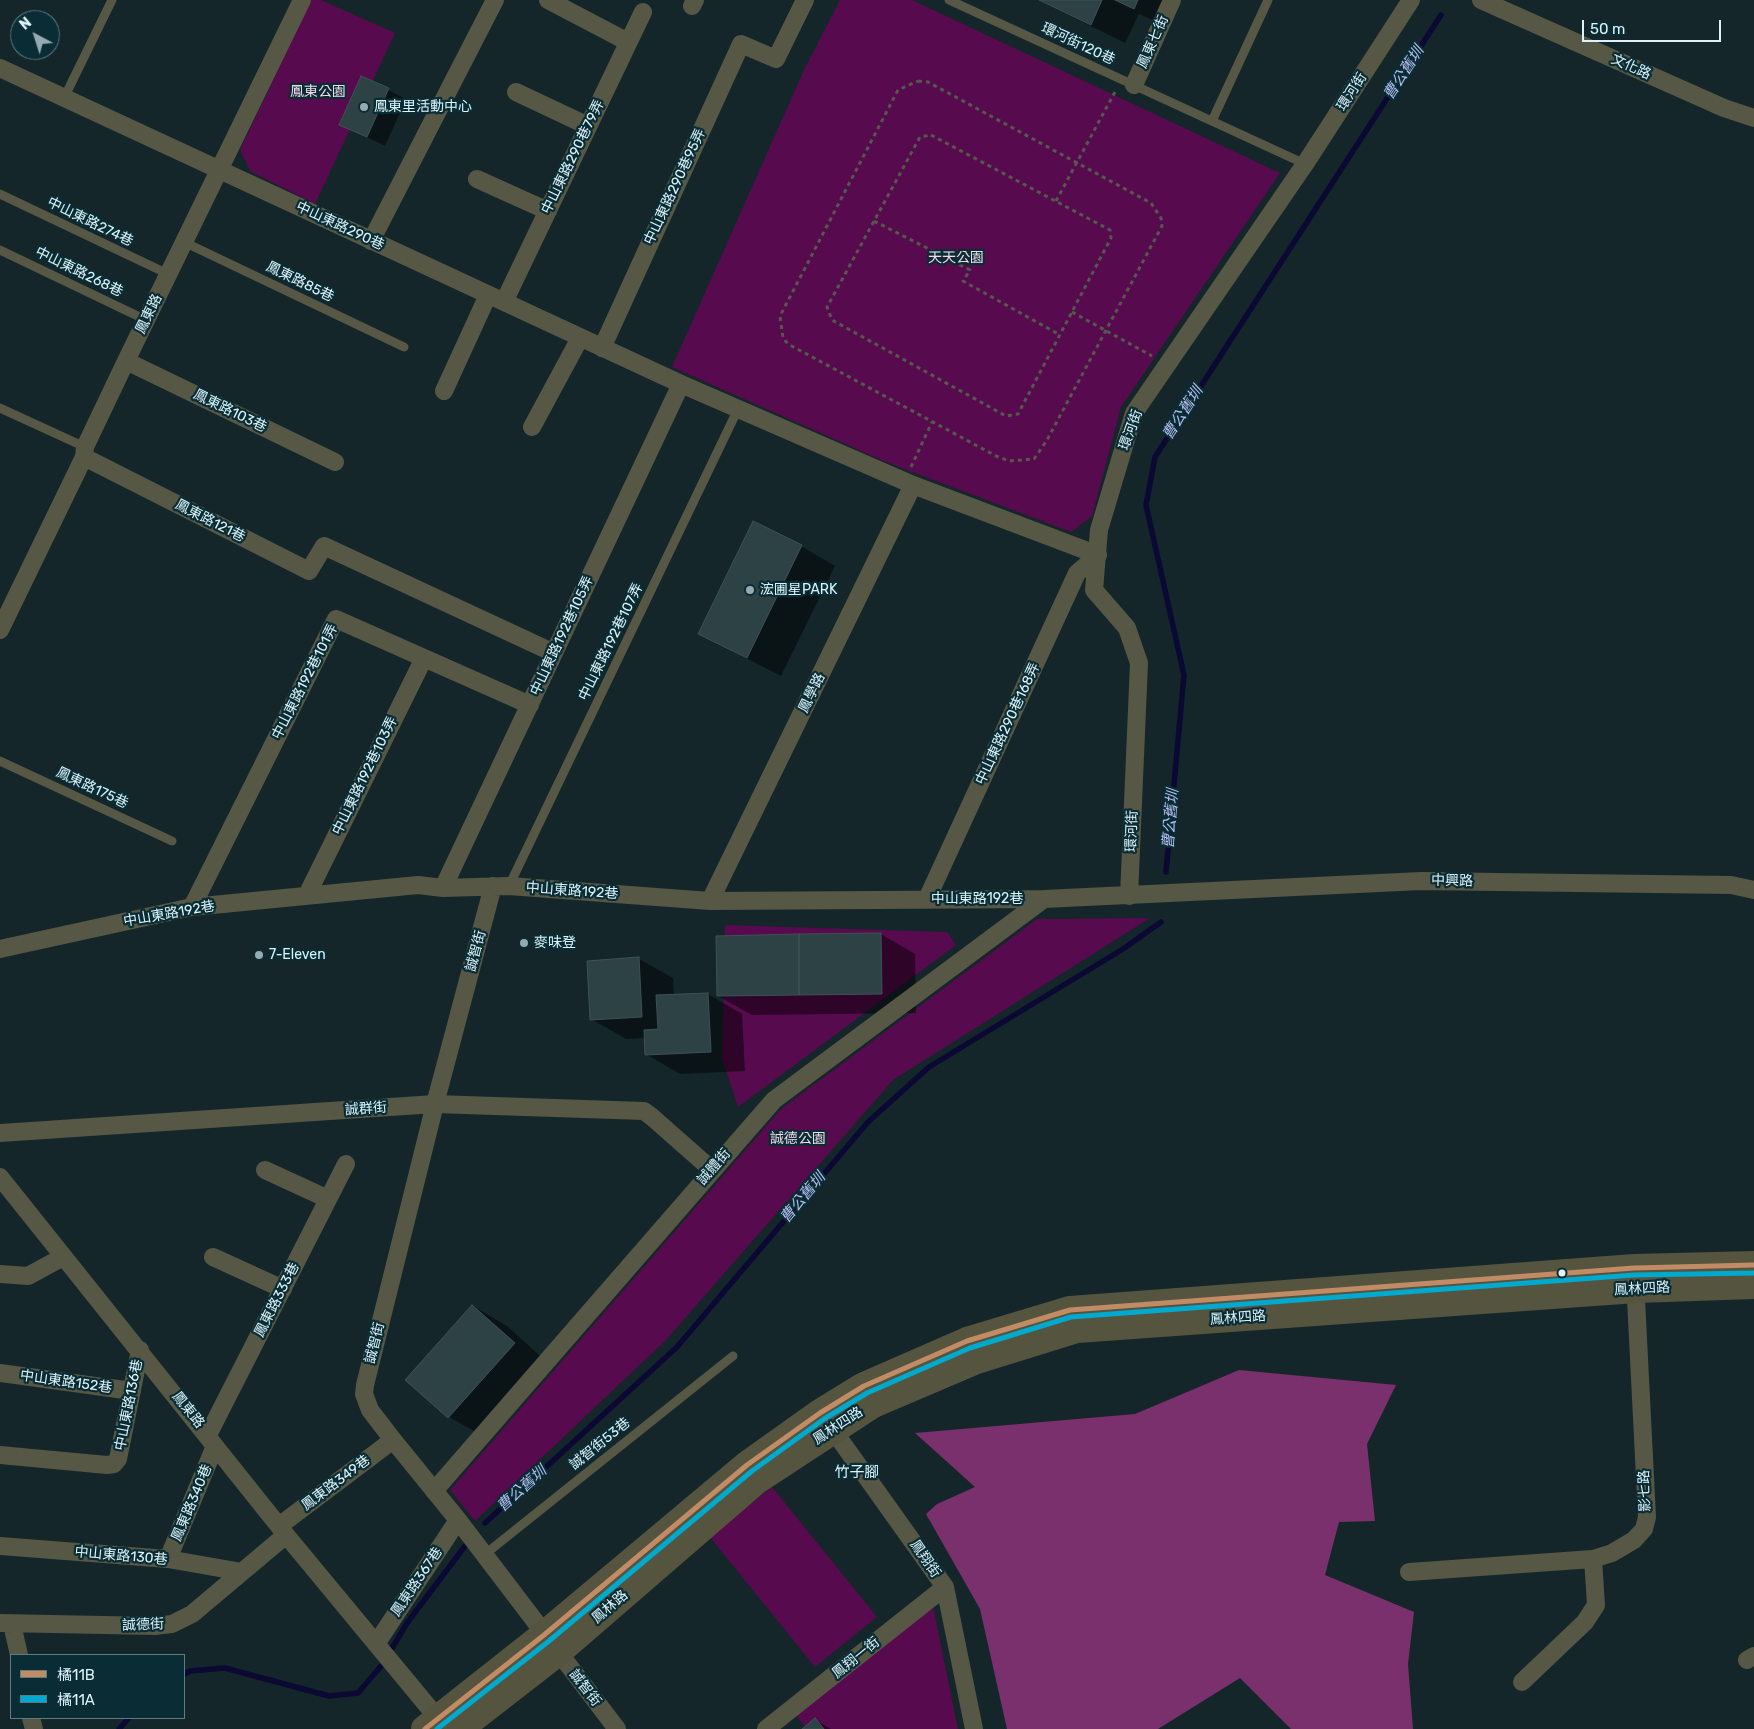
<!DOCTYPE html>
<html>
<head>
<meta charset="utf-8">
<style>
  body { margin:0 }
  #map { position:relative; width:1754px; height:1729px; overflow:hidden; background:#14262a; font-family:Rubik,"Noto Sans TC",sans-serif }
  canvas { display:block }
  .legend { position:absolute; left:10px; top:1654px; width:175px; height:65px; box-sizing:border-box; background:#0a2c34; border:1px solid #5e7c83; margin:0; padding:6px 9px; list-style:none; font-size:15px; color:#dcf3fa }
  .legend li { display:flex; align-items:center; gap:10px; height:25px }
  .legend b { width:25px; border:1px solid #5e7c83 }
  .north { position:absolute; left:10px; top:10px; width:50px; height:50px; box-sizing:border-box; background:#0a2c34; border:1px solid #5e7c83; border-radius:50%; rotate:320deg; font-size:14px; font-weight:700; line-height:20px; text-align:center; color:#dcf3fa }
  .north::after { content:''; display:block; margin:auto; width:18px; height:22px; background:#96abb1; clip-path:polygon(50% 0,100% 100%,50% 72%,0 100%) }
  .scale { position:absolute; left:1582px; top:20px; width:139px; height:22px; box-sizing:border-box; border:2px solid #dcf3fa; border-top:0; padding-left:6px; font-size:15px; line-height:18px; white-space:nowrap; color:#dcf3fa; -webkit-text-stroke:4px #0a2c34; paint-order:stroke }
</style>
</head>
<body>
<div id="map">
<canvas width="1754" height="1729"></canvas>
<ul class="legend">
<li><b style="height:6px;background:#c18c65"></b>橘11B</li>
<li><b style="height:6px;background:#00a9ce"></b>橘11A</li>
</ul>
<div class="north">N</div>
<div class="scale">50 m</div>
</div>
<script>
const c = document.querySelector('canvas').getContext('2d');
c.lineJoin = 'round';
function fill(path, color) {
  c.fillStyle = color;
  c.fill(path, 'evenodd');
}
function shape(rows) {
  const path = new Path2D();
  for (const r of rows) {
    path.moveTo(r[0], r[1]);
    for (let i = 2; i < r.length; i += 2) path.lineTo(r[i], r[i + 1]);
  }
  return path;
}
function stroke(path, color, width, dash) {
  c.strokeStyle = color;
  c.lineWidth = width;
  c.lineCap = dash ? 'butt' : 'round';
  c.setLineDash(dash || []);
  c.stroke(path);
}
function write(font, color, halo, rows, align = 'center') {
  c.font = font + ' Rubik,"Noto Sans TC",sans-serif';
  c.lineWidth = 4.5;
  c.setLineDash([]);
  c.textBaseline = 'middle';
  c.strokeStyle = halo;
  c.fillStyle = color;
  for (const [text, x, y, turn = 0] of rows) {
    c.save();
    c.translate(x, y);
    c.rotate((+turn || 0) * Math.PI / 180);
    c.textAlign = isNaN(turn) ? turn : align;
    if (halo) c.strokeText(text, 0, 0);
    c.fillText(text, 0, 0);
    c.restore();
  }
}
const green = shape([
  [311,0,321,0,395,33,315,204,250,171,240,150],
  [840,0,912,0,1280,173,1121,407,1092,516,1071,532,886,462,672,367,804,70],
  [1150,918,893,1080,666,1340,475,1521,450,1490,781,1109,1037,919],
  [725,925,947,932,956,945,738,1107,722,1058],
  [772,1487,877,1617,815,1667,709,1536],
  [933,1606,958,1729,807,1729,795,1714]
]);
const forest = shape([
  [1239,1370,1396,1385,1367,1444,1375,1521,1339,1522,1325,1575,1414,1612,1408,1664,1413,1729,1291,1729,1240,1678,1158,1729,1007,1729,980,1609,926,1514,937,1504,975,1487,915,1433,1135,1414]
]);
const shadow = shape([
  [1038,0,1181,0,1168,27,1139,14,1125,43],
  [361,77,406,99,385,146,340,124],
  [801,546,835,566,781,676,699,634],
  [881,934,915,954,916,1013,752,1015,718,996,717,937],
  [639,959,673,978,674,996,708,994,742,1014,745,1071,680,1074,646,1054,645,1038,626,1039,591,1019],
  [473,1306,507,1326,548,1363,483,1436,449,1417],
  [815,1720,831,1729,804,1729]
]);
const stream = shape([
  [1166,872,1184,675,1146,505,1155,457,1441,15],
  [485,1523,677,1347,868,1122,929,1067,1123,949,1161,922],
  [184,1674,190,1671,225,1668,329,1696,358,1693,382,1665,407,1623,465,1546],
  [119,1729,129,1718]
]);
const building = shape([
  [1039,0,1102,0,1091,25,1039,0],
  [1115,0,1138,0,1134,9,1115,0],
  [361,76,389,88,367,137,339,125,361,76],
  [753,521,802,545,747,658,698,634,753,521],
  [881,933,882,994,799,995,799,934,881,933],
  [799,934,799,995,717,996,716,936,799,934],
  [639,957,642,1017,590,1020,587,961,639,957],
  [708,993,711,1052,645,1055,644,1030,658,1029,656,995,708,993],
  [472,1305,515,1343,448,1418,405,1380,472,1305],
  [815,1718,824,1729,802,1729,815,1718]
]);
const path = shape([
  [918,81,928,82,1151,203,1161,218,1162,226,1047,440,1034,459,1009,461,996,456,788,344,783,338,780,316,898,90,918,81],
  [931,135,1110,230,1111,238,1018,414,1006,416,832,320,827,307,920,137,931,135],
  [1056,201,1116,90],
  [874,221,970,270,963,281,1060,335],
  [1072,312,1152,356],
  [911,467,932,422]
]);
const service = shape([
  [949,0,1305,164],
  [64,98,112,0],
  [1212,121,1268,0],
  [0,194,168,274],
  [184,242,404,347],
  [0,250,146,320],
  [0,408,85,447],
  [0,761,172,841],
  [509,886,738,409],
  [484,1555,733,1356]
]);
const minor = shape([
  [548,0,628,42],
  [1481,0,1724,108,1754,118],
  [692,6,695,0],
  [0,68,681,384,913,485,1098,555,1077,573,927,899],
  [1134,85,1172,0],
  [516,92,588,126],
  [477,179,548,211],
  [371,241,495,0],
  [504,302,643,12],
  [602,348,741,44,776,59,805,0],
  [126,361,335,462],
  [444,391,488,295],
  [532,427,580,338],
  [84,457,309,571,324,546,554,653],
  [0,630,84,457,85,447,126,361,302,0],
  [493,886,435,1104,365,1385,364,1394,370,1410,393,1440,458,1520,617,1729],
  [443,888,681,384],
  [307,895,424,658],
  [1129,896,1139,663,1127,628,1094,590,1099,530,1134,413,1305,164,1411,0],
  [710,901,913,485],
  [192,907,336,619,530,705],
  [0,949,192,907,418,885,443,888,509,886,710,901,1044,899,1421,881,1731,885,1754,890],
  [0,1133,435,1104,644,1111,652,1117,711,1169],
  [265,1170,328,1199],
  [0,1177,286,1535,445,1727],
  [213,1257,283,1289],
  [0,1274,28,1276,63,1257],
  [0,1373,132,1391],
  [828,1423,945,1587,974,1729],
  [208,1435,346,1164],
  [0,1455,107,1465,114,1464,118,1459,140,1350],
  [434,1491,774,1100,1044,899],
  [279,1526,393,1440],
  [0,1546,168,1559,242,1572],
  [168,1559,215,1446],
  [1409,1572,1593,1559,1612,1553,1634,1540,1644,1529,1647,1517,1635,1279],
  [0,1623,155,1626,172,1624,192,1614,286,1535],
  [12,1624,19,1655],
  [376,1644,458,1520],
  [1747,1660,1754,1656],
  [1522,1682,1585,1622,1596,1605,1593,1559],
  [31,1718,34,1729],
  [766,1729,945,1587]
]);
const primary = shape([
  [425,1729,544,1635,747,1465,820,1413,864,1386,967,1341,1070,1310,1634,1268,1754,1265],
  [459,1729,557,1653,757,1480,873,1404,974,1361,1077,1329,1636,1289,1754,1285]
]);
const bus1 = shape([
  [425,1729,544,1635,747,1465,820,1413,864,1386,967,1341,1070,1310,1634,1268,1754,1265]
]);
const bus2 = shape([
  [437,1729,549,1641,752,1471,824,1419,867,1393,970,1348,1071,1317,1634,1275,1754,1273]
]);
const markers = [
  [364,107,5,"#96abb1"],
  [750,590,5,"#96abb1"],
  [524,943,5,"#96abb1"],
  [259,955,5,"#96abb1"],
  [1562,1273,4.5,"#dcf3fa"]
];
const streetNames = [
  ["鳳東七街",1153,42,-66],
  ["環河街120巷",1078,44,25],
  ["文化路",1631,67,24],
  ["環河街",1352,92,-57],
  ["中山東路290巷79弄",573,157,-64],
  ["中山東路290巷95弄",675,187,-65],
  ["中山東路274巷",90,222,26],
  ["中山東路290巷",340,226,25],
  ["中山東路268巷",79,272,26],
  ["鳳東路85巷",300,282,26],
  ["鳳東路",149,314,-64],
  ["鳳東路103巷",230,411,26],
  ["環河街",1131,430,-70],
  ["鳳東路121巷",210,521,27],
  ["中山東路192巷105弄",562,636,-65],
  ["中山東路192巷107弄",611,642,-64],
  ["中山東路192巷101弄",305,682,-63],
  ["鳳學路",812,693,-64],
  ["中山東路290巷168弄",1008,724,-65],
  ["中山東路192巷103弄",365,776,-64],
  ["鳳東路175巷",92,788,25],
  ["環河街",1132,831,-88],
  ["中興路",1452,881,1],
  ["中山東路192巷",572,891,4],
  ["中山東路192巷",977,899],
  ["中山東路192巷",169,914,-10],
  ["誠智街",476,951,-75],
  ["誠群街",366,1109,-4],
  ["誠體街",714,1167,-49],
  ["鳳林四路",1642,1289,-3],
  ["鳳東路333巷",277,1300,-63],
  ["鳳林四路",1238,1318,-4],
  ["誠智街",375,1343,-76],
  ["中山東路152巷",66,1382,8],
  ["中山東路136巷",129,1405,-79],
  ["鳳東路",188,1410,51],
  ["鳳林四路",838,1426,-33],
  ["誠智街53巷",600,1444,-39],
  ["鳳東路349巷",336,1483,-37],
  ["影七路",1645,1491,-92],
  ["鳳東路340巷",192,1503,-67],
  ["中山東路130巷",121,1556,5],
  ["鳳翔街",925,1559,55],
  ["鳳東路367巷",417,1582,-56],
  ["鳳林路",610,1607,-41],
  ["誠德街",143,1625,-2],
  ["鳳翔一街",856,1658,-39],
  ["誠智街",585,1688,52]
];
const parkNames = [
  ["鳳東公園",318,92],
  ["天天公園",956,258],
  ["誠德公園",798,1139]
];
const poiNames = [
  ["鳳東里活動中心",374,107],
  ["浤圃星PARK",760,590],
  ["麥味登",534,943],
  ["7-Eleven",269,955]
];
const waterNames = [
  ["曹公舊圳",1404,73,-57],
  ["曹公舊圳",1183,413,-57],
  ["曹公舊圳",1171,819,-85],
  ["曹公舊圳",803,1198,-50],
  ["曹公舊圳",522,1489,-42]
];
const neighbourhoodNames = [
  ["竹子腳",857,1473]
];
fill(green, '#570a4d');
fill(forest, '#7a306d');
fill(shadow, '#0007');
stroke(stream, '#0b0833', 5.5);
fill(building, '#2d4245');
stroke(building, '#3f5154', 1);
stroke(path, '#55594d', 3, [4, 4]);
stroke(service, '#565744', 9);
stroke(minor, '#565744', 18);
stroke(primary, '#55543e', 28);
stroke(bus1, '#c18c65', 5);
stroke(bus2, '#00a9ce', 5);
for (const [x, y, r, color] of markers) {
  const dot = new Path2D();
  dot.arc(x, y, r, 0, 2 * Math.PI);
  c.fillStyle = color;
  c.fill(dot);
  stroke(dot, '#0a2c34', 2);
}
write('14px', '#dcf3fa', '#0a2c34', streetNames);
write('14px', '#f3daeb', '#0a2c34', parkNames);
write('14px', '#dcf3fa', '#0a2c34', poiNames, 'left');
write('italic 15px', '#b5bdee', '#0a2c34', waterNames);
write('15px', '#dcf3fa', '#0a2c34', neighbourhoodNames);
</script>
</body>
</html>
